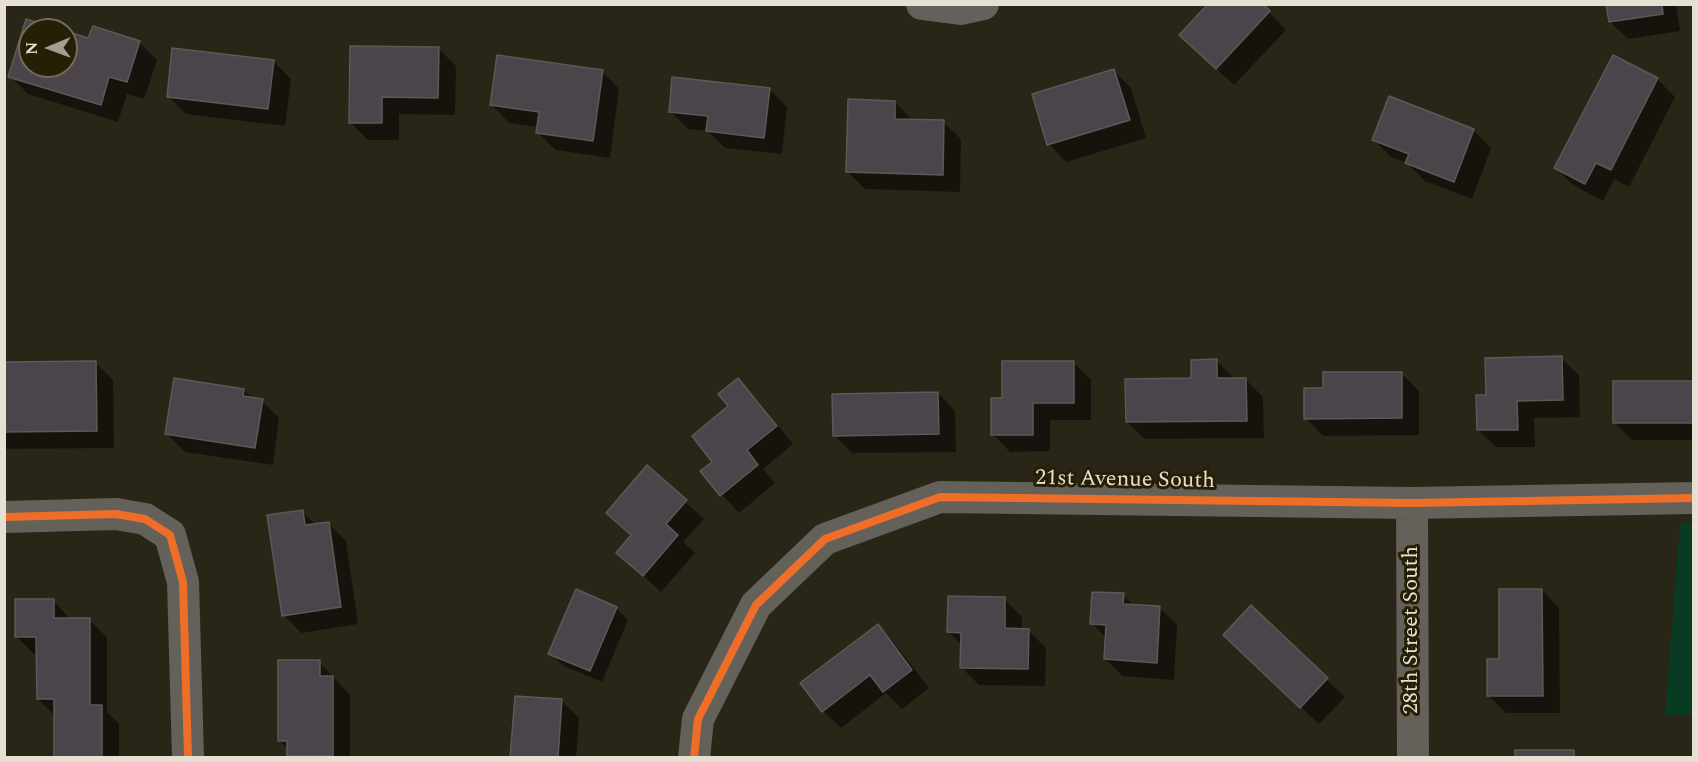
<!DOCTYPE html>
<html>
<head>
<meta charset="utf-8">
<style>
  body { margin:0 }
  #map { position:relative; width:1698px; height:762px; overflow:hidden; background:#292517; font-family:Spectral,serif }
  canvas { display:block }
  .frame { position:absolute; inset:0; border:6px solid #e5e0d1; pointer-events:none }
  .north { position:absolute; left:18px; top:18px; width:60px; height:60px; box-sizing:border-box; background:#271f05; border:2px solid #736c57; border-radius:50%; rotate:269deg; font-size:16px; font-weight:700; line-height:24px; text-align:center; color:#e5e0d1 }
  .north::after { content:''; display:block; margin:auto; width:21px; height:27px; background:#a39f90; clip-path:polygon(50% 0,100% 100%,50% 72%,0 100%) }
</style>
</head>
<body>
<div id="map">
<canvas width="1698" height="762"></canvas>
<div class="frame"></div>
<div class="north">N</div>
</div>
<script>
const c = document.querySelector('canvas').getContext('2d');
c.lineJoin = 'round';
function fill(path, color) {
  c.fillStyle = color;
  c.fill(path, 'evenodd');
}
function shape(rows) {
  const path = new Path2D();
  for (const r of rows) {
    path.moveTo(r[0], r[1]);
    for (let i = 2; i < r.length; i += 2) path.lineTo(r[i], r[i + 1]);
  }
  return path;
}
function stroke(path, color, width, dash) {
  c.strokeStyle = color;
  c.lineWidth = width;
  c.lineCap = dash ? 'butt' : 'round';
  c.setLineDash(dash || []);
  c.stroke(path);
}
function write(font, color, halo, rows, align = 'center') {
  c.font = font + ' Spectral,serif';
  c.lineWidth = 6;
  c.setLineDash([]);
  c.textBaseline = 'middle';
  c.strokeStyle = halo;
  c.fillStyle = color;
  for (const [text, x, y, turn = 0] of rows) {
    c.save();
    c.translate(x, y);
    c.rotate((+turn || 0) * Math.PI / 180);
    c.textAlign = isNaN(turn) ? turn : align;
    if (halo) c.strokeText(text, 0, 0);
    c.fillText(text, 0, 0);
    c.restore();
  }
}
const green = shape([
  [1680,523,1693,523,1693,716,1665,715]
]);
const shadow = shape([
  [1261,4,1286,30,1234,85,1199,53],
  [1608,4,1676,4,1680,31,1628,39,1610,22],
  [27,21,57,30,30,30,30,66,66,66,66,33,89,40,139,42,157,60,144,99,127,94,118,122,28,94,10,76],
  [439,49,456,66,455,115,399,114,399,140,368,140,350,122],
  [1614,57,1658,80,1675,97,1629,187,1614,179,1603,201,1573,185,1556,168],
  [273,61,291,79,285,126,186,114,168,96],
  [602,71,619,89,610,158,556,150,538,133,539,127,509,123,492,105],
  [1114,71,1131,88,1146,138,1066,162,1049,144,1034,95],
  [769,89,787,107,782,154,725,148,708,131,688,129,670,111],
  [895,102,913,121,943,122,961,139,960,192,865,189,847,171],
  [1473,130,1491,148,1472,199,1425,181,1407,163,1391,157,1374,140],
  [1561,358,1579,375,1580,417,1534,418,1535,447,1496,447,1478,430,1487,396],
  [1216,361,1234,378,1245,379,1263,397,1264,438,1145,439,1127,422,1193,380],
  [4,363,96,363,113,380,114,448,4,449],
  [1074,363,1091,380,1091,420,1050,420,1050,451,1010,452,993,434],
  [1401,373,1419,391,1419,435,1323,436,1306,418,1325,390],
  [738,380,755,397,793,444,763,469,775,483,739,513,702,472,714,462],
  [1694,382,1694,440,1632,440,1614,422],
  [244,390,253,399,262,401,279,418,273,465,185,452,167,434],
  [938,393,955,411,956,452,852,453,835,436],
  [647,467,704,519,683,542,695,553,661,592,618,553,632,537,608,513],
  [302,511,316,525,328,523,346,541,358,624,301,633,284,615],
  [1542,590,1559,608,1560,713,1506,713,1489,696,1501,660],
  [1123,595,1134,606,1160,608,1177,625,1174,680,1123,676,1105,659,1107,639,1092,623],
  [1004,599,1022,617,1022,630,1028,630,1046,648,1045,686,979,685,961,667,962,645,949,632],
  [53,600,71,620,89,620,107,637,107,712,119,724,119,758,55,758,55,716,38,699,38,654,34,654,16,636],
  [616,608,628,620,602,682,562,665,550,653],
  [1251,608,1345,697,1319,724,1243,653],
  [878,626,895,644,929,688,902,709,886,693,841,728,823,711],
  [319,662,350,695,350,758,291,758,289,755,289,750,279,740],
  [561,700,579,718,576,758,512,758]
]);
const building = shape([
  [1208,4,1263,4,1270,11,1216,69,1179,35,1208,4],
  [1606,4,1662,4,1663,14,1609,22,1606,4],
  [26,19,62,30,30,30,30,66,66,66,66,31,88,38,93,26,140,41,127,82,109,77,101,105,8,77,26,19],
  [350,46,439,47,438,98,382,97,382,123,349,123,350,46],
  [172,48,274,60,268,109,167,97,172,48],
  [497,55,603,70,593,141,536,133,539,112,490,105,497,55],
  [1613,55,1658,78,1611,170,1596,163,1585,184,1554,168,1613,55],
  [1114,69,1130,120,1047,145,1032,94,1114,69],
  [672,77,770,88,764,138,706,131,708,116,669,112,672,77],
  [1389,96,1474,129,1454,182,1405,163,1409,154,1372,140,1389,96],
  [848,99,895,101,895,119,944,120,943,175,846,172,848,99],
  [1562,356,1563,400,1517,401,1518,430,1477,430,1476,395,1486,395,1485,358,1562,356],
  [1217,359,1217,378,1246,378,1247,421,1126,422,1125,379,1191,378,1191,360,1217,359],
  [96,361,97,431,4,432,4,362,96,361],
  [1002,361,1074,361,1074,403,1033,403,1033,435,991,435,991,398,1002,398,1002,361],
  [1323,372,1402,372,1402,418,1304,419,1304,388,1323,388,1323,372],
  [174,378,244,389,243,396,263,399,255,448,165,434,174,378],
  [738,378,777,426,747,450,758,465,720,496,700,471,712,462,692,436,728,406,718,394,738,378],
  [1613,381,1694,381,1694,423,1613,423,1613,381],
  [938,392,939,434,833,436,832,394,938,392],
  [647,465,687,500,666,524,678,535,643,576,616,553,631,535,606,513,647,465],
  [303,510,305,525,329,522,341,607,282,616,267,515,303,510],
  [576,589,617,607,590,671,548,654,576,589],
  [1499,589,1542,589,1543,696,1487,696,1487,659,1499,659,1499,589],
  [1092,592,1124,593,1123,604,1160,606,1157,663,1104,659,1106,625,1090,624,1092,592],
  [948,596,1005,597,1005,628,1029,629,1028,669,960,668,961,633,947,632,948,596],
  [15,599,54,599,54,618,90,618,90,705,102,705,102,758,54,758,54,699,37,699,36,637,15,637,15,599],
  [1251,605,1328,678,1300,708,1223,635,1251,605],
  [878,624,912,670,883,692,870,675,822,712,800,683,878,624],
  [278,660,320,660,320,676,333,676,333,756,287,756,287,741,278,741,278,660],
  [515,696,562,699,558,758,510,758,515,696],
  [1515,750,1574,750,1574,758,1515,758,1515,750]
]);
const street = shape([
  [922,4,960,9,983,4],
  [1412,503,1413,758],
  [4,517,116,514,145,519,170,535,183,582,188,758],
  [694,758,698,719,756,605,825,539,940,497,1412,503,1694,498]
]);
const cycleway = shape([
  [4,517,116,514,145,519,170,535,183,582,188,758],
  [694,758,698,719,756,605,825,539,940,497,1412,503,1694,498]
]);
const streetNames = [
  ["21st Avenue South",1125,481,1],
  ["28th Street South",1413,630,-90]
];
fill(green, '#083b21');
fill(shadow, '#0007');
fill(building, '#4c444b');
stroke(building, '#5c5957', 1.5);
stroke(street, '#64605a', 32);
stroke(cycleway, '#ee6e29', 8);
write('22px', '#e5e0d1', '#271f05', streetNames);
</script>
</body>
</html>
